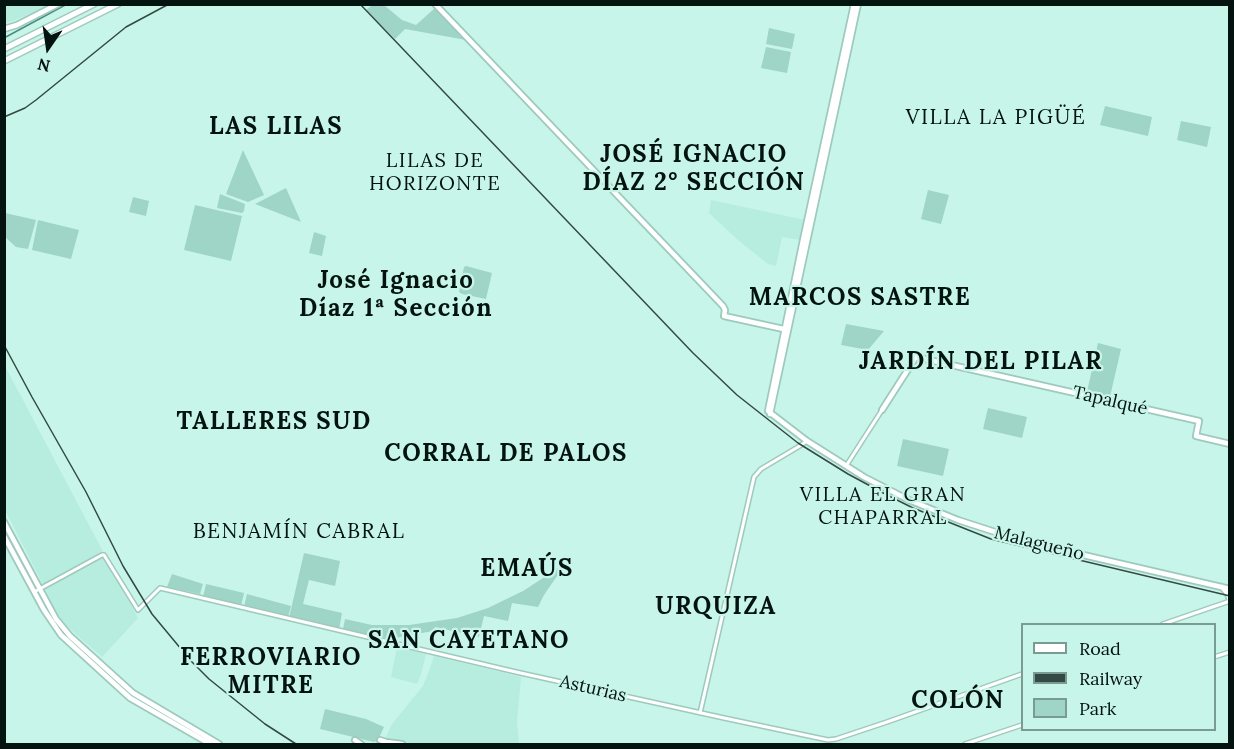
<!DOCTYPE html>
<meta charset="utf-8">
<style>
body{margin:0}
#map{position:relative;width:1234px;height:749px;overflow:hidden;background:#c8f5e9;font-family:Lora,serif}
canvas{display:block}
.frame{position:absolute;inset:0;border:6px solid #03130f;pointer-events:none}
.legend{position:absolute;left:1021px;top:623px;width:195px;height:108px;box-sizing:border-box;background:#c8f5e9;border:2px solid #799b92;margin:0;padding:8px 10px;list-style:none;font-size:18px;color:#03130f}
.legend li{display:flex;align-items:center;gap:12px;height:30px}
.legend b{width:30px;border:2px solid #799b92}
.north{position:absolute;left:18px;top:18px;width:60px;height:60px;-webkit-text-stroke:4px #c8f5e9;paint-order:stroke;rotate:193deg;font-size:16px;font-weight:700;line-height:24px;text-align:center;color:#03130f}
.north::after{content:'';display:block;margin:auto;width:21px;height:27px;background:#03130f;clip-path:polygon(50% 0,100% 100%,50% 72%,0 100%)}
</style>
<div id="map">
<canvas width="1234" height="749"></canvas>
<div class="frame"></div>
<ul class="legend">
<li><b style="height:8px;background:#fff"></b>Road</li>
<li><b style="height:8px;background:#334a44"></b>Railway</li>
<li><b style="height:16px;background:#9fd5c6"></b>Park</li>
</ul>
<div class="north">N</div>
</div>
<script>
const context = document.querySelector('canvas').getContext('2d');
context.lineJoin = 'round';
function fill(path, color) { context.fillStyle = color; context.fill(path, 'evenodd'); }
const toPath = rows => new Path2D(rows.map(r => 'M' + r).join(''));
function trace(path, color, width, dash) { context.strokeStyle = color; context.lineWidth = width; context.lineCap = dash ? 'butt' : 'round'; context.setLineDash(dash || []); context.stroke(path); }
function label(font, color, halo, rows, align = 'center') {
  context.font = font + ' Lora,serif'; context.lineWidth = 4.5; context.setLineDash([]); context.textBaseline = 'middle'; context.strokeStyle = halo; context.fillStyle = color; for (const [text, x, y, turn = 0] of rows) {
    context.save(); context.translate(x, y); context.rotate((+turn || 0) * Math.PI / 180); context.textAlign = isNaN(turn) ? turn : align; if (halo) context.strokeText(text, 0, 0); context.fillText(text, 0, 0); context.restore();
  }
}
fill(toPath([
 [5,4,50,4,50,5,13,21,5,23],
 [711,200,805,220,800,240,782,237,776,266,768,264,738,240,709,213],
 [4,364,138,618,102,657,62,622,5,510],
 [397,647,426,654,421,674,417,684,391,677],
 [434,656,521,677,517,722,519,744,411,744,385,739,392,724,423,686,429,671]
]), '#b6edde');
fill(toPath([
 [372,5,384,5,402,20,416,25,435,8,466,40,405,29,395,39,366,10],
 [769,28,795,34,792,49,766,44],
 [766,47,791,52,787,73,761,68],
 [1105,106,1152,117,1148,136,1100,125],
 [1181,121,1211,127,1207,147,1177,140],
 [243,150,264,195,248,202,226,194],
 [286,188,301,222,255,204],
 [928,190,949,195,941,224,921,219],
 [220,194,245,204,244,211,242,213,217,208],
 [133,197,149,201,146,216,129,212],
 [195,205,242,216,231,261,184,250],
 [5,213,36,220,28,249,16,247,5,237],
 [38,220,79,230,71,259,32,250],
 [314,232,326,236,322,256,309,253],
 [466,266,492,273,486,299,462,294,459,292,464,267],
 [846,324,884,331,868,350,841,345],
 [1098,343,1121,349,1109,401,1086,396],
 [988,408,1027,417,1022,438,983,429],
 [903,439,949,449,943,476,897,466],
 [304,553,340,561,335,586,309,580,303,604,342,613,339,630,289,618],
 [566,563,544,595,538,607,512,603,508,621,484,616,479,637,435,627,433,631,395,638,395,640,343,629,345,619,372,625,409,625,457,618,488,608,523,591],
 [172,574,203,584,200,594,167,587],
 [206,584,244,593,241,606,203,597],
 [247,594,291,606,288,617,244,607],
 [325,709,366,719,384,727,378,740,374,742,320,729]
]), '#9fd5c6');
trace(toPath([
 [4,38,67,4]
]), '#4c8b7c', 1.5);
const minor = toPath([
 [846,466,882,410],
 [34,592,102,555,104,555,138,610,160,588,516,672,724,718,828,740,836,739,887,722,1022,674],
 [1163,624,1230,601],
 [1214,657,1230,652],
 [700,713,754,477,761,469,798,447,807,441],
 [965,744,1022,725]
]);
const major = toPath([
 [435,4,723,306,725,310,724,316,788,330],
 [854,4,803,240,768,411,807,441,864,477,909,500,958,520,1023,541,1230,589],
 [4,29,17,25,58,4],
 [882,410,916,357,1199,421,1196,436,1230,444],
 [770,414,858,4],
 [4,522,56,619,70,636,133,693,219,744],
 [4,536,44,610,61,635,130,698,210,744],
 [1222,587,1228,594,1230,600],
 [355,740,361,744],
 [380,740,386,742,402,744]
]);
const highway = toPath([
 [4,49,94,4],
 [4,61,118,4]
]);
trace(minor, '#9ecabe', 6);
trace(major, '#9ecabe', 8);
trace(highway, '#9ecabe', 8);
trace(minor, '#fff', 3);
trace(major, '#fff', 4.5);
trace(highway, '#fff', 5);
trace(toPath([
 [360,4,693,353,737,395,798,443,848,474,887,495,913,508,991,539,1230,596],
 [4,117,25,108,36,100,126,27,169,4],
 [4,345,32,397,86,492,123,566,152,614,191,661,209,679,265,724,296,744]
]), '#334a44', 1.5);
label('18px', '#03130f', '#c8f5e9', [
 ["Tapalqué",1110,401,13],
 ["Malagueño",1039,544,14],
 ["Asturias",593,689,13]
]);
context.letterSpacing = '1.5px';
label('20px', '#03130f', '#c8f5e9', [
 ["LILAS DE",435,161],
 ["HORIZONTE",435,184],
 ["VILLA EL GRAN",883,495],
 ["CHAPARRAL",883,518]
]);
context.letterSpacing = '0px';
context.letterSpacing = '1.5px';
label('21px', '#03130f', '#c8f5e9', [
 ["VILLA LA PIGÜÉ",996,118],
 ["BENJAMÍN CABRAL",299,532]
]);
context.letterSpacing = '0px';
context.letterSpacing = '1.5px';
label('bold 24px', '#03130f', '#c8f5e9', [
 ["LAS LILAS",276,127],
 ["JOSÉ IGNACIO",694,155],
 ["DÍAZ 2° SECCIÓN",694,183],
 ["José Ignacio",396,281],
 ["Díaz 1ª Sección",396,309],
 ["MARCOS SASTRE",860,298],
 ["JARDÍN DEL PILAR",981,362],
 ["TALLERES SUD",274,422],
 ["CORRAL DE PALOS",506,454],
 ["EMAÚS",527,569],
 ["URQUIZA",716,607],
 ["SAN CAYETANO",469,641],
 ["FERROVIARIO",271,658],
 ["MITRE",271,686],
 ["COLÓN",958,701]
]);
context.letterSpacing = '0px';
</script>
